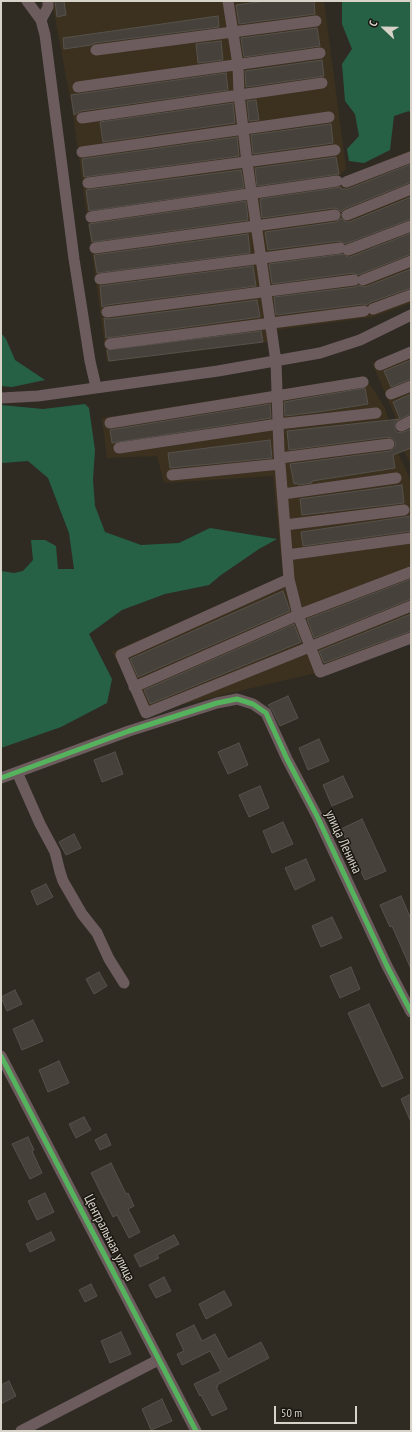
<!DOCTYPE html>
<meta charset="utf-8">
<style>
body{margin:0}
#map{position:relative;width:412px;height:1432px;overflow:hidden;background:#2f2b23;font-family:"PT Sans Narrow",sans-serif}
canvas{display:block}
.frame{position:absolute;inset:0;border:2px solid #d8d3c9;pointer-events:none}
.north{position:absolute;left:364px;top:8px;width:40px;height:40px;-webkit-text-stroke:3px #19160f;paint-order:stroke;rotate:292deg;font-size:11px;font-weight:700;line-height:16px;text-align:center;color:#d8d3c9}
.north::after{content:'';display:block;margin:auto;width:14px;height:18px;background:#d8d3c9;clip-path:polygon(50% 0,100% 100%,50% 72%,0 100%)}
.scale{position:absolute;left:274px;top:1406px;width:83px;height:18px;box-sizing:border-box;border:2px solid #d8d3c9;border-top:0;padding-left:5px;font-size:12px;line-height:14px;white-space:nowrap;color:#d8d3c9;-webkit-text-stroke:3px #19160f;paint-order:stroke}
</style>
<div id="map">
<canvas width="412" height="1432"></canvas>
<div class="frame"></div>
<div class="north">С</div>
<div class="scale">50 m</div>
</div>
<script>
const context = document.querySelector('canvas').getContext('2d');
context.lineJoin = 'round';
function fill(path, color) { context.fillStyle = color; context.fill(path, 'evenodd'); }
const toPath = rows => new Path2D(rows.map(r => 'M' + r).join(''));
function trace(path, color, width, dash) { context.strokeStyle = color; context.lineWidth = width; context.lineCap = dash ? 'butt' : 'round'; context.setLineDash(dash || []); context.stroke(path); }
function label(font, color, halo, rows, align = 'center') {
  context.font = font + ' "PT Sans Narrow",sans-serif'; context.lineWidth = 3; context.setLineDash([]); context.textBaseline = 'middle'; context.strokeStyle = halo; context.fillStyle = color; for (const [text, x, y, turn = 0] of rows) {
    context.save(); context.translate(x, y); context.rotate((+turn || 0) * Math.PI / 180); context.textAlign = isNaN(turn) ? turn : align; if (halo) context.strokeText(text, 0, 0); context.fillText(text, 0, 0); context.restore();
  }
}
fill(toPath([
 [52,1,324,1,346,169,339,176,340,179,411,150,411,303,373,317,277,330,278,336,267,342,107,362,73,114],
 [411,346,411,464,401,446,395,416,372,363],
 [365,376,385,408,397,450,411,482,411,641,320,672,146,713,112,652,283,576,273,476,164,483,157,456,107,458,102,418]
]), '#3c311e');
fill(toPath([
 [342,1,411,1,411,114,409,111,394,116,390,150,364,163,349,161,347,149,359,136,355,114,345,101,342,64,352,49,342,24],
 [1,333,6,339,15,360,45,380,12,387,1,386],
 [85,404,89,408,95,450,93,480,95,506,105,532,141,545,179,543,210,528,277,539,259,549,221,575,209,585,165,594,122,610,89,634,112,679,107,703,61,727,1,748,1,571,14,573,23,571,33,560,31,540,45,540,56,546,58,569,74,569,69,533,48,478,28,461,2,463,1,461,1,405,43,409]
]), '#266146');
const building = toPath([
 [55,1,64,1,66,15,57,17,55,1],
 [265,1,314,1,315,14,239,24,236,5,265,1],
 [218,16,219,27,95,43,91,45,64,49,63,38,218,16],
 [317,28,320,46,244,57,241,38,317,28],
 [221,41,223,60,198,63,196,44,221,41],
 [322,60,324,76,246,87,245,71,322,60],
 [226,73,228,90,81,111,74,115,71,95,226,73],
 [256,100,259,120,249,121,247,101,256,100],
 [233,103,235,123,103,142,100,122,233,103],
 [331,124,333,143,253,154,251,135,331,124],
 [237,137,239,156,84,177,82,159,237,137],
 [336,157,339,174,257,186,255,168,336,157],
 [411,164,411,182,344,209,341,212,338,209,334,208,262,218,260,199,341,187,341,189,348,189,411,164],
 [241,170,244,188,89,211,86,190,241,170],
 [411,197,411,219,345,244,339,241,268,250,265,232,336,222,341,218,346,222,349,222,411,197],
 [246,201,248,220,92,242,89,224,246,201],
 [411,233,411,254,358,275,353,273,272,284,269,264,343,254,347,257,350,257,411,233],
 [248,234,250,253,97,273,94,255,248,234],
 [253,266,256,286,106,305,102,307,100,286,253,266],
 [411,269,411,288,371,302,367,305,363,304,276,315,274,297,355,287,358,285,365,287,411,269],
 [257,300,260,317,106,338,104,318,108,319,257,300],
 [261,331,263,342,109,361,107,350,261,331],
 [411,360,411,379,391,387,384,371,411,360],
 [365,388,368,404,318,412,285,416,284,402,365,388],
 [411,394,411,414,400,419,393,402,411,394],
 [270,404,271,418,112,443,110,430,270,404],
 [400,419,395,422,395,429,397,432,401,433,411,429,411,448,393,455,395,468,312,481,312,483,298,485,298,483,294,484,290,464,390,451,395,447,396,443,392,438,388,437,289,450,287,431,400,419],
 [270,440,272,458,170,468,168,453,270,440],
 [402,485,404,503,302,515,300,499,402,485],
 [411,516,411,531,303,546,301,532,411,516],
 [411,579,411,599,314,638,307,619,411,579],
 [283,591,290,611,138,677,130,659,283,591],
 [411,614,411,631,324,663,319,651,411,614],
 [294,624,301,642,150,704,144,690,294,624],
 [288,696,298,718,280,726,272,710,268,705,288,696],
 [319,739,329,761,308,770,299,748,319,739],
 [239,743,248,765,228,774,218,752,239,743],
 [115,752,123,774,102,782,94,760,115,752],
 [343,776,353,797,332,806,323,785,343,776],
 [260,786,269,808,249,817,239,795,260,786],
 [362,819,386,871,365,880,341,829,362,819],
 [283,822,293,844,272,853,263,831,283,822],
 [74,834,81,848,66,855,59,842,74,834],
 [306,859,315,880,295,890,285,868,306,859],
 [46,884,53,897,37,905,31,891,46,884],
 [401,896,411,919,411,969,392,926,390,927,380,905,401,896],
 [332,917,342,938,321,947,312,926,332,917],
 [351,967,360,989,340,998,330,976,351,967],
 [99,972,107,986,94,994,86,979,99,972],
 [15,990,22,1004,7,1011,1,997,15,990],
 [369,1004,403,1078,382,1087,348,1013,369,1004],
 [33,1020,43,1041,22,1050,13,1029,33,1020],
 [59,1061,69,1083,48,1092,39,1070,59,1061],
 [411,1094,411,1122,401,1099,411,1094],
 [84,1117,91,1130,76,1138,69,1124,84,1117],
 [106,1134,111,1145,100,1150,95,1140,106,1134],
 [28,1137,34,1150,32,1151,42,1173,30,1179,12,1144,28,1137],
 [111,1163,126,1194,128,1193,134,1206,128,1209,140,1232,129,1238,117,1215,113,1217,91,1173,111,1163],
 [45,1193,54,1212,37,1220,28,1201,45,1193],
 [51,1232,55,1240,30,1252,26,1244,51,1232],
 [174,1235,179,1244,157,1255,159,1258,140,1267,134,1255,174,1235],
 [164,1277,171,1291,156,1298,149,1285,164,1277],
 [91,1284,97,1296,85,1302,79,1290,91,1284],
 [224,1291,232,1305,206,1319,199,1304,224,1291],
 [194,1325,202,1341,215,1334,228,1359,261,1342,269,1358,217,1385,218,1387,216,1387,227,1409,212,1416,201,1395,200,1396,194,1384,221,1371,210,1351,182,1365,177,1354,184,1351,176,1334,194,1325],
 [121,1332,131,1354,110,1363,101,1341,121,1332],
 [9,1381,16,1396,1,1404,1,1385,9,1381],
 [162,1399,172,1421,151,1430,142,1409,162,1399]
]);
fill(building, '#47413c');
trace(building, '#56514c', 1);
trace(toPath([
 [27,1,41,20,45,35,74,259,90,361,96,387],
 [228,1,238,65,239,95,247,162,276,362,279,451,289,579,298,615,320,672,411,638],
 [41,20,48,7,48,1],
 [96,50,316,21],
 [78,87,320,53],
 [82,118,322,83],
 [82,152,329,117],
 [346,182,411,157],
 [88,183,335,150],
 [347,215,411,189],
 [91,217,337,181],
 [95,248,335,215],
 [348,250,411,226],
 [100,279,340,248],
 [363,280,411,261],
 [373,309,411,295],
 [107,312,354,280],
 [110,344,364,311],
 [380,365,411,352],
 [391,394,411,386],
 [1,398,38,396,218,371,320,353,360,340,411,315],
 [110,423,363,382],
 [401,426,411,421],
 [119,448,278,424,376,413],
 [280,458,389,444],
 [172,475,280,464],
 [283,494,396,478],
 [285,525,404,510],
 [287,555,411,538],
 [289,579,121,655,146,713,411,606],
 [134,687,298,615,411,572],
 [17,772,40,824,55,852,60,872,63,881,82,914,97,933,109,959,124,983],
 [1,778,129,731,217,703,237,699,253,704,266,713,287,759,317,816,387,966,411,1012],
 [1,1056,196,1431],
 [21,1431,158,1360]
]), '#6c5c5e', 11);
trace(toPath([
 [1,778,129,731,217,703,237,699,253,704,266,713,287,759,317,816,387,966,411,1012],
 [1,1056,196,1431]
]), '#56b35d', 5);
label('14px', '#d8d3c9', '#19160f', [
 ["улица Ленина",343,842,65],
 ["Центральная улица",109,1238,63]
]);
</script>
